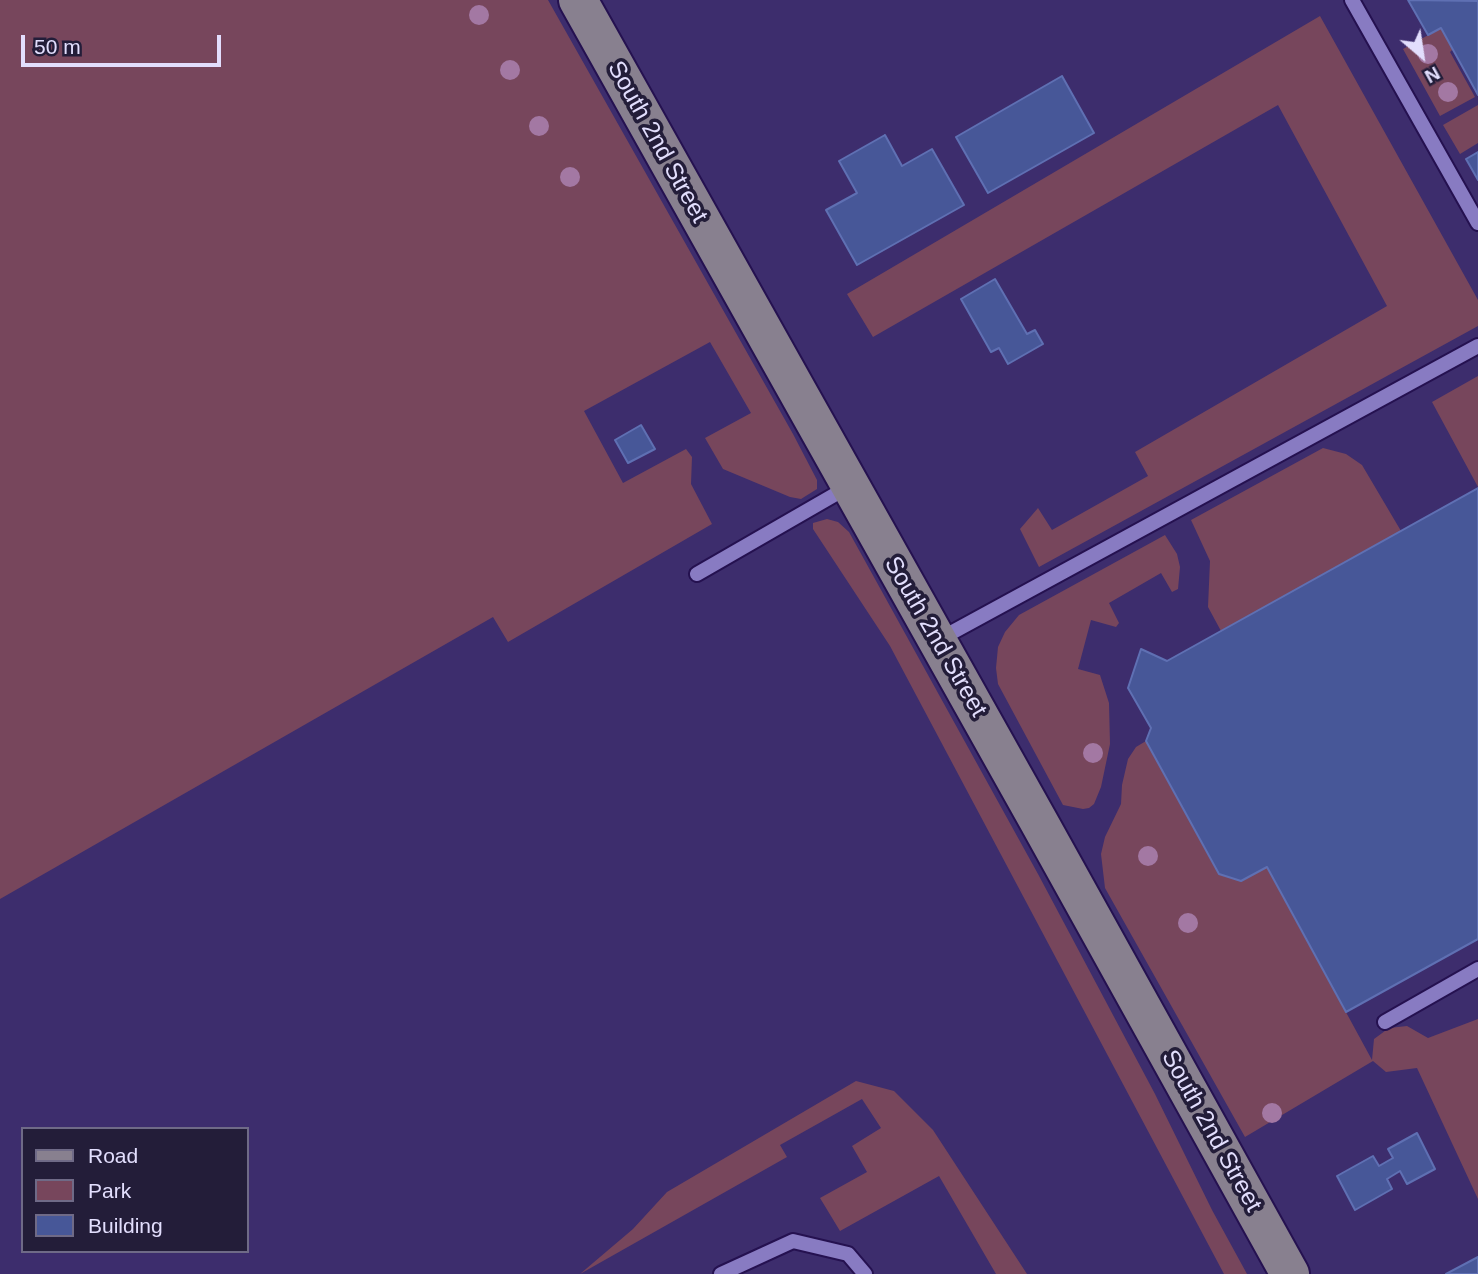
<!DOCTYPE html>
<style>
body{margin:0}
#map{position:relative;width:1478px;height:1274px;overflow:hidden;background:#3d2d6d;font-family:Arial,sans-serif}
canvas{display:block}
.legend{position:absolute;left:21px;top:1127px;width:228px;height:126px;box-sizing:border-box;background:#231d39;border:2px solid #6f6a87;margin:0;padding:9px 12px;list-style:none;font-size:21px;color:#e2defd}
.legend li{display:flex;align-items:center;gap:14px;height:35px}
.legend b{width:35px;border:2px solid #6f6a87}
.north{position:absolute;left:1387px;top:21px;width:70px;height:70px;-webkit-text-stroke:5px #231d39;paint-order:stroke;rotate:151deg;font-size:19px;font-weight:700;line-height:28px;text-align:center;color:#e2defd}
.north::after{content:'';display:block;margin:auto;width:24px;height:32px;background:#e2defd;clip-path:polygon(50% 0,100% 100%,50% 72%,0 100%)}
.scale{position:absolute;left:21px;top:35px;width:200px;height:32px;box-sizing:border-box;border:4px solid #e2defd;border-top:0;padding-left:9px;font-size:21px;line-height:24px;white-space:nowrap;color:#e2defd;-webkit-text-stroke:5px #231d39;paint-order:stroke}
</style>
<div id="map">
<canvas width="1478" height="1274"></canvas>
<ul class="legend">
<li><b style="height:9px;background:#88808f"></b>Road</li>
<li><b style="height:19px;background:#77465c"></b>Park</li>
<li><b style="height:19px;background:#475798"></b>Building</li>
</ul>
<div class="north">N</div>
<div class="scale">50 m</div>
</div>
<script>
const context = document.querySelector('canvas').getContext('2d');
context.lineJoin = 'round';
function fill(path, color) { context.fillStyle = color; context.fill(path, 'evenodd'); }
const toPath = rows => new Path2D(rows.map(r => 'M' + r).join(''));
function trace(path, color, width, dash) { context.strokeStyle = color; context.lineWidth = width; context.lineCap = dash ? 'butt' : 'round'; context.setLineDash(dash || []); context.stroke(path); }
function label(font, color, halo, rows, align = 'center') {
  context.font = font + ' Arial,sans-serif'; context.lineWidth = 7; context.setLineDash([]); context.textBaseline = 'middle'; context.strokeStyle = halo; context.fillStyle = color; for (const [text, x, y, turn = 0] of rows) {
    context.save(); context.translate(x, y); context.rotate((+turn || 0) * Math.PI / 180); context.textAlign = isNaN(turn) ? turn : align; if (halo) context.strokeText(text, 0, 0); context.fillText(text, 0, 0); context.restore();
  }
}
fill(toPath([
 [0,0,548,0,793,434,817,480,817,489,801,499,790,497,723,469,705,438,751,413,710,342,584,411,623,483,686,449,692,457,691,484,712,524,508,642,493,617,0,899],
 [1320,16,1478,300,1478,326,1039,567,1020,529,1038,508,1052,530,1148,476,1135,452,1387,306,1278,105,873,337,847,294],
 [1441,28,1453,49,1450,52,1475,97,1440,116,1403,49],
 [1478,105,1478,143,1460,154,1443,125],
 [1478,376,1478,487,1432,402],
 [1323,448,1346,454,1362,465,1401,531,1221,631,1208,607,1210,561,1191,520],
 [827,519,838,522,849,532,1038,874,1155,1094,1212,1210,1247,1274,1224,1274,890,646,813,529,813,523],
 [1165,535,1177,554,1180,567,1178,589,1172,592,1161,573,1109,603,1119,623,1116,627,1091,620,1078,669,1100,675,1109,703,1110,744,1101,787,1094,804,1089,808,1083,809,1063,805,998,684,996,668,998,647,1005,632,1019,615],
 [1146,741,1219,874,1241,881,1267,867,1372,1060,1374,1039,1389,1028,1407,1026,1428,1038,1478,1019,1478,1199,1417,1068,1386,1072,1373,1061,1245,1137,1105,888,1101,854,1105,837,1121,804,1122,785,1128,759,1136,747],
 [856,1081,894,1091,933,1130,1027,1274,996,1274,939,1176,840,1231,820,1198,867,1172,852,1146,881,1128,862,1099,780,1145,787,1157,580,1274,633,1229,667,1192]
]), '#77465c');
const building = toPath([
 [1408,0,1478,1,1478,95,1441,28,1428,35,1408,0],
 [1062,76,1094,133,988,193,956,137,1062,76],
 [885,135,902,166,932,149,964,205,857,265,826,210,857,193,839,161,885,135],
 [1478,152,1478,180,1466,159,1478,152],
 [995,279,1027,334,1035,330,1043,344,1008,364,999,348,991,352,961,299,995,279],
 [641,425,655,449,628,463,615,440,641,425],
 [1478,488,1478,939,1346,1012,1267,867,1241,881,1219,874,1146,741,1151,728,1128,688,1141,649,1167,661,1478,488],
 [1417,1133,1435,1169,1407,1184,1400,1171,1387,1179,1392,1189,1355,1210,1337,1176,1373,1156,1379,1166,1393,1158,1388,1149,1417,1133],
 [1478,1257,1478,1274,1446,1274,1478,1257]
]);
fill(building, '#475798');
trace(building, '#5f70b3', 2);
const service = toPath([
 [1352,0,1478,223],
 [697,574,848,487],
 [938,640,1478,346],
 [1385,1022,1478,969],
 [721,1274,793,1241,848,1254,865,1274]
]);
const secondary = toPath([
 [578,0,1039,822,1290,1274]
]);
trace(service, '#251150', 18);
trace(secondary, '#251150', 42);
trace(service, '#887bc2', 14);
trace(secondary, '#88808f', 38);
context.fillStyle = '#a378a3';
for (const [x, y] of [
 [479,15],
 [1428,54],
 [510,70],
 [1448,92],
 [539,126],
 [570,177],
 [1093,753],
 [1148,856],
 [1188,923],
 [1272,1113]
]) { context.beginPath(); context.arc(x, y, 10, 0, 2 * Math.PI); context.fill(); }
label('24px', '#e2defd', '#231d39', [
 ["South 2nd Street",657,142,61],
 ["South 2nd Street",935,637,60],
 ["South 2nd Street",1211,1131,61]
]);
</script>
